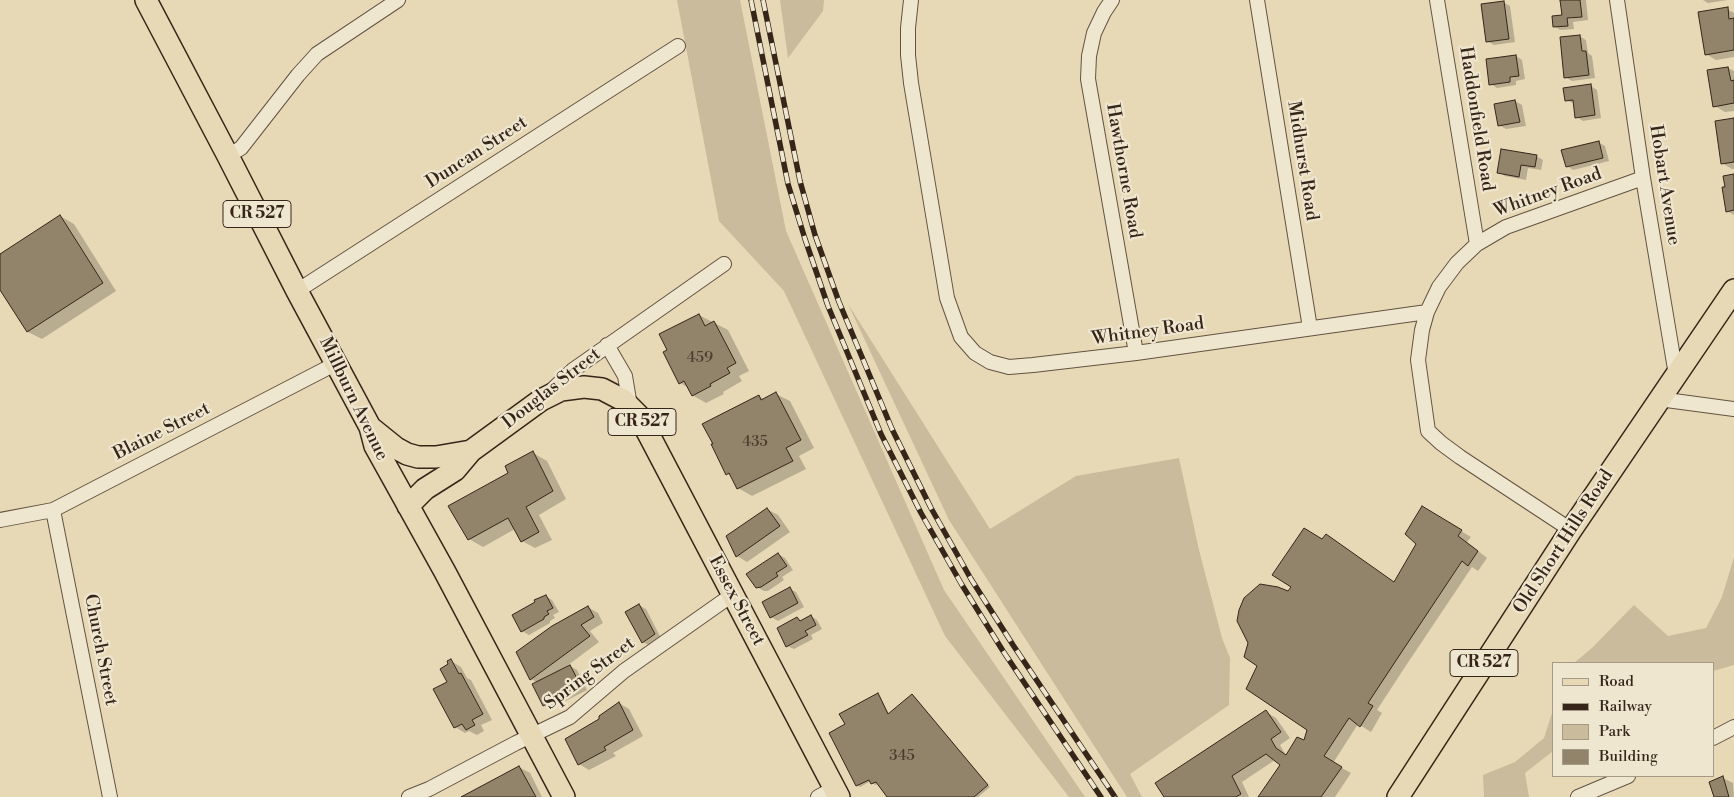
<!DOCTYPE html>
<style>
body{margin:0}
#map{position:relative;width:1734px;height:797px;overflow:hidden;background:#e7d9b6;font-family:"Libre Bodoni",serif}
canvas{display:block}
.legend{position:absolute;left:1552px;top:662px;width:162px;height:115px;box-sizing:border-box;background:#efe6d0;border:1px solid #a59987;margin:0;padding:6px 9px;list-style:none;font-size:15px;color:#352619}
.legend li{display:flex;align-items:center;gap:10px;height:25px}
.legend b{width:25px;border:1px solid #a59987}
</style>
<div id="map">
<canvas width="1734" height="797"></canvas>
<ul class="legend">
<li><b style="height:6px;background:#e7d9b6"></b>Road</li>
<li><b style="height:6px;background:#352619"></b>Railway</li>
<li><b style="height:14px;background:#c9bb9b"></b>Park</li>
<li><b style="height:14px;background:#92836b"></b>Building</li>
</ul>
</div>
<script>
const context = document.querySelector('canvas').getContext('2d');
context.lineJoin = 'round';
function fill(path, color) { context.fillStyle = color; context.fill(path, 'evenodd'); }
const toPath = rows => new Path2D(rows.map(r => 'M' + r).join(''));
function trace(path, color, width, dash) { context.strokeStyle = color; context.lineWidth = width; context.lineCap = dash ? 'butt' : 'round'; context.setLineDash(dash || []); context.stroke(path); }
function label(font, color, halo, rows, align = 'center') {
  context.font = font + ' "Libre Bodoni",serif'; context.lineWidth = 4.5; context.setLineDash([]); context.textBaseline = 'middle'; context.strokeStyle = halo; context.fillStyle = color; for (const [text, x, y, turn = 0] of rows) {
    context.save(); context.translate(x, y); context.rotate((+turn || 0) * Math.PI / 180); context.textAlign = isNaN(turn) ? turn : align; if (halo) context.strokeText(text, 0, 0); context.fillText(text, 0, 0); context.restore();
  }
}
fill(toPath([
 [677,0,740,0,786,231,944,590,1085,797,1069,797,945,636,784,291,719,221],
 [780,0,824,0,823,11,788,58],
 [848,304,990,529,1076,476,1179,458,1199,550,1222,638,1230,658,1229,705,1130,774,1142,797,1127,797,949,520],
 [1734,557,1734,665,1713,671,1713,663,1574,663,1592,648,1634,605,1668,636,1706,628,1722,597],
 [1553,710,1553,751,1525,773,1529,797,1484,797,1483,775,1515,762,1544,738]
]), '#c9bb9b');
fill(toPath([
 [1560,0,1586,0,1588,20,1573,22,1574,29,1560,30,1554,26,1563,16,1562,1],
 [1703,0,1727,0,1708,3],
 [1503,2,1510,6,1515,42,1494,45,1487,41],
 [1727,9,1734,13,1734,57,1716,60,1706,54],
 [1579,36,1586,40,1588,53,1592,56,1595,78,1572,81,1565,77],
 [1516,56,1522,60,1525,79,1516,81,1516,85,1497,88,1491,84],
 [1728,68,1734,71,1734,111,1725,112,1715,106],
 [1591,86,1597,90,1601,118,1583,121,1577,117,1575,104,1566,100],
 [1515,101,1522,105,1526,126,1506,129,1499,125],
 [1734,119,1734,169,1732,169,1722,163],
 [1598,142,1605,146,1609,161,1573,170,1567,166],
 [1536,156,1543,160,1541,170,1528,168,1526,180,1505,176,1499,172],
 [1734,176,1734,215,1727,211,1726,188],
 [60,216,74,224,116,291,42,339,28,332,0,287,0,255],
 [699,315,728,330,749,371,739,376,742,381,723,392,724,394,706,403,692,395,689,388,680,383],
 [776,394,790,401,814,448,799,456,806,469,752,496,738,488,733,477,727,474,759,396,765,400],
 [533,453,547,461,566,499,539,515,552,540,535,548,522,541,515,529,483,547,469,539,510,474],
 [1422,508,1471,537,1467,542,1487,558,1478,571,1472,567,1405,667,1377,710,1382,713,1371,732,1358,724,1333,763,1351,773,1335,797,1259,797,1282,765,1275,760,1242,782,1249,797,1165,797,1266,712,1276,718,1290,738,1280,745,1287,757,1305,742,1308,730,1289,593,1395,583,1418,544],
 [767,509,778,515,790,532,747,562,737,556],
 [778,554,785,558,793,570,782,577,784,580,768,591,764,591,757,587],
 [790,589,796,592,804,607,778,621,771,617,764,603],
 [546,596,552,600,559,612,553,615,555,618,550,621,550,623,529,635,522,631],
 [639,605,646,609,661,638,650,646,643,642,626,612],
 [588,607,598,613,603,623,590,631,599,642,568,665,577,670,587,690,550,709,544,705,538,683,531,679],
 [811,616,817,620,822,629,811,635,813,639,794,649,787,646,797,618,802,621],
 [451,661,461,667,467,678,471,680,492,720,481,725,484,731,477,735,469,731,465,733,455,727,449,682],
 [878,695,880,696,889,714,912,695,915,697,990,787,978,797,889,797,878,784,875,785,871,781,860,787,857,785,846,725],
 [619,703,629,709,643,736,613,753,616,756,589,770,579,764,601,719],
 [519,767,530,773,542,797,464,797],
 [1723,778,1733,783,1734,797,1715,797]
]), '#0003');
const building = toPath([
 [1560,0,1580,0,1582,17,1567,18,1568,26,1553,27,1552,16,1562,15,1560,0],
 [1504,1,1509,39,1486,42,1481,4,1504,1],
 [1728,7,1729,19,1734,18,1734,50,1705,55,1698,12,1728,7],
 [1580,35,1582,51,1586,51,1589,75,1564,78,1560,37,1580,35],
 [1516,55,1519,76,1510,77,1510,82,1489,85,1486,59,1516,55],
 [1728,67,1731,81,1734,80,1734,103,1713,107,1707,70,1728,67],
 [1591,84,1595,115,1575,118,1573,100,1565,101,1563,88,1591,84],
 [1515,100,1520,122,1498,126,1494,104,1515,100],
 [1734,118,1734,162,1721,164,1715,121,1734,118],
 [1599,141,1603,158,1566,167,1561,150,1599,141],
 [1501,149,1537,155,1535,167,1521,165,1519,177,1497,173,1501,149],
 [1734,174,1734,210,1726,212,1722,187,1725,187,1723,176,1734,174],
 [60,215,103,283,27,332,0,290,0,254,60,215],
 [699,314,705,326,714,321,736,363,727,368,730,373,710,384,711,386,692,396,684,381,679,384,663,352,667,350,659,334,699,314],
 [776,392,801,440,786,448,793,461,737,489,729,473,726,475,711,444,713,444,702,424,759,395,761,400,776,392],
 [533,451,553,491,526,507,539,532,521,542,508,518,468,540,448,506,508,473,505,466,533,451],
 [1422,506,1462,530,1458,536,1478,551,1468,566,1462,561,1395,662,1368,703,1373,706,1360,727,1349,718,1324,756,1342,767,1321,797,1258,797,1280,765,1266,754,1232,776,1241,794,1236,797,1164,797,1155,783,1266,710,1281,732,1271,739,1276,748,1286,755,1297,737,1304,740,1307,730,1246,689,1257,666,1244,657,1248,643,1237,621,1239,610,1244,598,1260,584,1278,587,1288,591,1291,587,1272,575,1304,528,1322,539,1326,534,1394,582,1416,544,1405,534,1422,506],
 [767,508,780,526,736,557,726,536,767,508],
 [778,553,787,566,776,573,778,576,761,587,756,588,746,574,778,553],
 [790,587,798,603,770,618,762,602,790,587],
 [546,595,553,608,547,611,549,614,544,617,544,619,521,632,512,615,535,602,534,600,546,595],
 [639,604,655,634,642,643,625,612,639,604],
 [588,606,594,617,581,625,590,636,530,680,516,652,552,626,588,606],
 [811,615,816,625,805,631,808,635,786,647,777,628,797,617,800,621,811,615],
 [451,659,459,674,461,673,483,714,472,720,475,725,466,730,462,724,454,728,433,689,447,682,440,669,448,664,447,661,451,659],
 [570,665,581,686,543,706,532,684,570,665],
 [878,693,888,714,912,694,988,785,974,797,887,797,876,782,871,784,869,780,856,786,829,733,845,724,839,714,878,693],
 [619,702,633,730,604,747,606,750,578,765,565,739,599,719,599,716,619,702],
 [519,766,536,797,461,797,519,766],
 [1723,776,1729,797,1714,797,1709,782,1723,776]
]);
fill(building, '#92836b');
trace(building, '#352619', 1);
const street = toPath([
 [911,0,908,28,908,55,911,83,947,298,961,337,975,353,990,362,1009,367,1033,365,1136,353,1427,312],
 [1112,0,1104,12,1094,33,1089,56,1088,79,1136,353],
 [1257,0,1310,328],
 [1437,0,1477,244],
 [1617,0,1643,178,1676,375],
 [228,156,241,148,298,75,317,54,398,0],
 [297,291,678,46],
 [607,345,625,376,630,406],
 [551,391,573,370,724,264],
 [1659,399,1734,409],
 [53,510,110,797],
 [0,520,53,510,337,363],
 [1571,530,1460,457,1441,443,1428,431,1418,360,1422,330,1427,312,1439,287,1457,263,1477,244,1506,227,1643,178],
 [1713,738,1734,727],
 [409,797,429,789,516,743,570,717,624,671,732,595],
 [818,797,835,788],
 [1578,797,1628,776]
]);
const primary = toPath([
 [146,0,228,156,297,291,370,427,375,446,445,572,564,797],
 [370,427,396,448,407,454,418,457,436,457,471,451,541,400,561,390,584,387,602,389,623,400,638,415,649,435,839,797],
 [408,506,425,489,455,470,471,451],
 [1398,797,1571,530,1734,290]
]);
trace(street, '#625340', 16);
trace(primary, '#352619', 24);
trace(street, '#efe6d0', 14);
trace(primary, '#e7d9b6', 21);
const rail = toPath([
 [751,0,788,184,805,239,828,306,881,434,921,513,962,585,1003,651,1101,797],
 [763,0,800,181,815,235,839,302,892,429,931,508,971,579,1013,645,1115,797]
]);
trace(rail, '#352619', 5.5);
trace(rail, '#efe6d0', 4, [11]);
label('15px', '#4c3d2e', null, [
 ["459",700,358],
 ["435",755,442],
 ["345",902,756]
]);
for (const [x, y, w] of [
 [257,214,68],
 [642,422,68],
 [1484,663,68]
]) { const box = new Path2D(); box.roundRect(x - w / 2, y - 13.5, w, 27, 4); context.fillStyle = '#efe6d0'; context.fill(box); trace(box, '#352619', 1); }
label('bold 16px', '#352619', null, [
 ["CR 527",257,214],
 ["CR 527",642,422],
 ["CR 527",1484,663]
]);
label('18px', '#352619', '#efe6d0', [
 ["Haddonfield Road",1476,119,81],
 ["Duncan Street",477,153,-33],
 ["Midhurst Road",1302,161,81],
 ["Hawthorne Road",1123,171,80],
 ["Hobart Avenue",1664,185,81],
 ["Whitney Road",1548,193,-20],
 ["Whitney Road",1148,332,-8],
 ["Douglas Street",552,389,-38],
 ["Millburn Avenue",353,399,64],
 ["Blaine Street",162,432,-27],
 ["Old Short Hills Road",1564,542,-57],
 ["Essex Street",736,601,62],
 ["Church Street",100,650,79],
 ["Spring Street",590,674,-37]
]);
</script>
